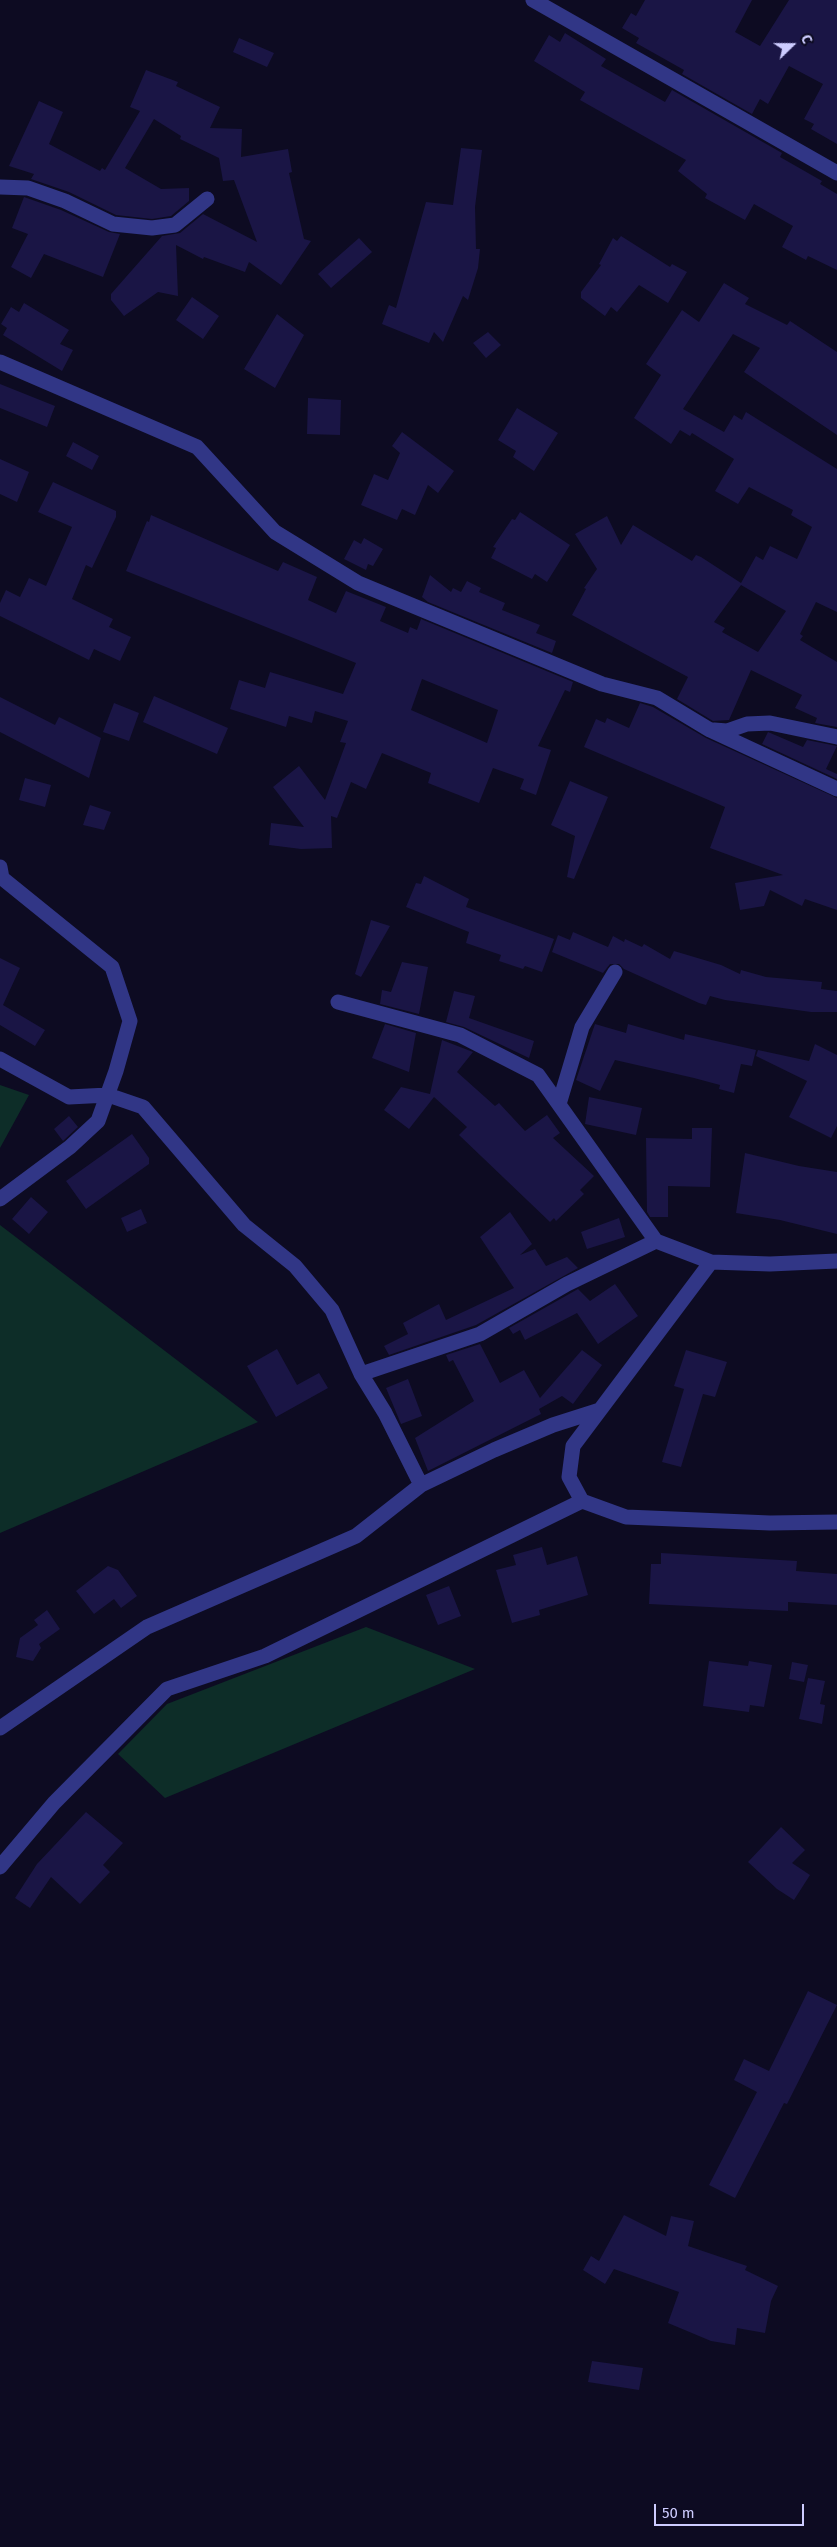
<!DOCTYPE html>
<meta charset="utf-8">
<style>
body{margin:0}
#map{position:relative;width:837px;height:2547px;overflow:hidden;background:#0d0b22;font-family:"Fira Sans",sans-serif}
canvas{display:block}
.north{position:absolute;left:767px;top:20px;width:50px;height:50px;-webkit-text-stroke:4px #0d0b22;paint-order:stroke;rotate:68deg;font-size:14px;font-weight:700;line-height:20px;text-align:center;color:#cdccff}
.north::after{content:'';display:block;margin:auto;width:18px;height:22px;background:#cdccff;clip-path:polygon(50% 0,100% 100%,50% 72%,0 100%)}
.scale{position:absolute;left:654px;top:2504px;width:150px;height:22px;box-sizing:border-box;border:2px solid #cdccff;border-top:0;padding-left:6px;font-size:15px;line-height:18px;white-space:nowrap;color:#cdccff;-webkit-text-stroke:4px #0d0b22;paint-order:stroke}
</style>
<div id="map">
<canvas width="837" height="2547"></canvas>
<div class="north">С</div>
<div class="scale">50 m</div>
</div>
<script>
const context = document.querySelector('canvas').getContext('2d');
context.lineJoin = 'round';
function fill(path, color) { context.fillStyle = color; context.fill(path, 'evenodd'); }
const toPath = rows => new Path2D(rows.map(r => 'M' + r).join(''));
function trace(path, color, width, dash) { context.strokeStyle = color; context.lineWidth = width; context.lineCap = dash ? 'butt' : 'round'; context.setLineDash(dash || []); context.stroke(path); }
fill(toPath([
 [0,1085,29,1095,0,1148],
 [0,1225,258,1422,0,1533],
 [366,1627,475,1669,165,1798,118,1754,167,1704]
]), '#0d2d28');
fill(toPath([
 [645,0,752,0,735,32,760,46,789,0,837,0,837,144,811,129,814,124,804,119,823,84,789,66,768,104,760,99,752,114,682,74,684,70,636,43,639,38,622,28,631,13,636,16],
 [565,33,606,59,601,66,665,102,672,90,782,153,780,157,822,181,820,184,837,194,837,270,808,256,806,260,782,247,793,226,754,204,745,220,705,198,707,194,678,171,686,160,580,100,585,92,534,61,549,35,560,42],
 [239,38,274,53,267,67,233,52],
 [146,70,178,82,176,86,220,107,210,128,242,129,241,157,288,149,292,172,289,173,304,239,311,241,281,285,249,262,245,272,204,257,203,259,176,245,178,296,158,292,124,316,111,300,111,294,162,236,180,233,203,214,257,242,234,180,223,181,219,158,180,139,181,136,154,119,125,168,161,189,189,188,189,201,171,216,152,219,116,215,69,192,31,179,34,174,9,166,39,101,63,112,49,144,100,171,102,168,105,170,140,111,130,107],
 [461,148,482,150,475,207,476,249,480,249,478,268,468,300,463,296,443,342,434,332,429,343,382,324,389,305,396,308,426,202,453,205],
 [24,197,61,210,109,232,120,234,103,277,44,254,31,278,11,267,28,234,12,228],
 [621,236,670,267,672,264,687,272,668,303,639,285,617,312,611,307,605,316,581,298,581,292,601,265,599,264,613,238,617,241],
 [359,238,372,252,331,288,318,274],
 [724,283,749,298,745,304,787,325,790,321,837,352,837,435,744,372,760,348,733,334,683,409,724,432,734,415,742,420,746,412,837,469,837,612,816,602,800,634,803,636,800,640,837,662,837,727,815,723,817,718,795,708,802,695,751,670,729,720,713,721,677,699,688,677,572,615,586,589,584,588,597,569,575,534,607,516,621,545,633,525,692,561,696,555,701,557,741,583,756,556,763,560,770,546,797,559,812,527,791,515,793,510,749,487,738,504,715,491,734,459,692,433,690,436,680,430,671,444,634,418,661,375,646,364,682,310,699,322],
 [741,585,786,611,758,652,722,632,725,628,714,622],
 [192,297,219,316,203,339,176,320],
 [24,303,69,330,60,344,73,350,62,371,3,335,7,328,1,324,11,307,19,312],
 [277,314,304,335,275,388,244,369],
 [488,332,501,345,486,358,473,343],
 [0,384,55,406,47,427,0,408],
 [308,398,341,400,340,435,307,434],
 [517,408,558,433,534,471,513,457,516,451,498,440],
 [402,432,454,471,438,493,428,485,415,515,402,509,397,520,361,505,374,474,388,480,400,453,392,446],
 [73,442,99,456,92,470,66,456],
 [0,459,29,472,17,502,0,494],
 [53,482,116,511,116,517,92,568,86,565,72,599,113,619,109,627,131,637,120,661,94,649,89,660,0,616,0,603,6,590,20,597,29,578,46,586,72,527,38,512],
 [520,512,570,545,547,582,535,574,532,579,491,558,496,548,493,547,512,519,515,520],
 [151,515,278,571,283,562,317,577,308,600,336,613,346,591,386,607,380,621,408,633,410,627,417,630,421,619,573,682,570,692,565,690,538,746,551,750,536,795,520,789,524,779,493,768,479,803,428,783,431,773,382,753,366,789,351,782,337,818,331,816,332,848,301,849,269,845,271,823,304,827,273,787,299,766,325,800,346,743,340,742,348,721,315,711,312,723,289,716,286,727,230,709,239,680,265,688,270,672,343,694,356,663,126,571,147,521,149,522],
 [422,679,498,710,487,743,411,710],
 [364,538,383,549,373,566,368,564,366,570,344,559,354,540,361,544],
 [430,575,451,592,453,588,461,592,467,581,481,588,479,592,505,603,502,610,540,625,536,633,556,641,552,653,428,602,422,597],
 [154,696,228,728,217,754,143,722],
 [0,697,55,725,59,717,101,738,89,778,0,732],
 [114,703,139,713,129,741,103,732],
 [640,703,653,707,706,738,837,798,837,910,805,899,802,906,770,890,764,906,740,910,735,883,783,875,710,848,725,807,584,747,596,719,605,723,607,718,629,728],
 [768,732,803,747,807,740,837,746,826,769,837,774,837,779,762,744],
 [25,778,51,785,45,807,19,800],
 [570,781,608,797,574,879,567,877,575,836,551,825],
 [90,805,111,812,104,830,83,825],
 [424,876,469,899,466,907,554,939,542,972,525,966,523,969,499,961,501,955,466,943,469,932,406,907,416,883,421,884],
 [371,920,390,926,361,977,355,974],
 [573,932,608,947,613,936,624,942,625,939,642,947,644,944,670,959,674,951,721,965,740,974,741,970,766,977,822,982,821,989,837,991,837,1012,811,1012,725,1000,710,996,706,1005,699,1003,624,969,619,964,610,964,603,973,552,952,558,935,570,940],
 [0,958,20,968,3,1005,45,1030,35,1046,0,1025],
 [402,962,428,967,419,1014,380,1004,382,990,391,992],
 [454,991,475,996,469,1018,534,1041,529,1058,464,1027,446,1022],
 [385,1024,416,1033,409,1072,372,1058],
 [595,1024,626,1033,628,1024,684,1040,685,1034,756,1050,752,1066,741,1064,734,1093,719,1089,720,1085,694,1078,615,1060,600,1091,576,1080],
 [442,1040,473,1052,457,1072,495,1106,499,1103,525,1131,547,1115,560,1133,553,1138,594,1176,580,1190,584,1194,556,1221,554,1218,550,1222,459,1135,467,1127,434,1097,409,1129,384,1110,401,1087,430,1094],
 [815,1044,837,1055,837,1126,831,1138,789,1117,807,1081,756,1056,758,1050,809,1061],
 [589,1097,642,1108,636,1135,585,1124],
 [69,1116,78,1127,63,1141,54,1129],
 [692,1128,712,1128,710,1187,668,1186,668,1217,650,1217,647,1212,646,1138,692,1139],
 [132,1134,149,1158,149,1164,86,1209,66,1181],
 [745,1153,799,1166,837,1172,837,1234,780,1220,736,1213],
 [31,1197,48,1212,29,1234,12,1219],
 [141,1209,147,1223,127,1232,121,1218],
 [510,1212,532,1244,520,1255,535,1249,546,1266,567,1257,578,1268,476,1325,389,1355,384,1346,408,1334,403,1323,439,1304,446,1320,514,1288,480,1237],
 [619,1218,625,1237,587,1249,581,1232],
 [615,1284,638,1316,598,1344,577,1313,525,1340,520,1330,513,1334,509,1328,578,1289,590,1301],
 [480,1344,500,1383,524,1370,540,1398,582,1350,602,1365,573,1404,562,1396,539,1409,541,1414,428,1471,415,1438,474,1401,453,1360,449,1362,446,1355],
 [277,1349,297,1385,319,1373,328,1388,276,1417,247,1366],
 [686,1350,727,1362,715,1397,703,1394,681,1467,662,1462,684,1389,674,1386],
 [408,1379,422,1416,401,1424,386,1388],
 [542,1547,547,1565,577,1556,588,1595,539,1610,540,1615,512,1623,496,1570,516,1565,513,1555],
 [661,1553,797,1561,796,1571,837,1574,837,1605,788,1602,788,1611,649,1604,651,1564,661,1564],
 [108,1566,118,1570,137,1596,121,1608,114,1599,94,1614,76,1591],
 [449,1586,461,1616,438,1625,426,1595],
 [47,1610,60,1629,39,1644,41,1648,33,1661,16,1657,20,1638,38,1625,34,1620],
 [709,1661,748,1666,749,1661,772,1665,764,1707,750,1705,749,1712,703,1706],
 [792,1662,808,1665,804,1682,789,1679],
 [808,1678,825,1681,820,1704,825,1705,822,1724,799,1719],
 [86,1812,123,1843,103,1865,110,1872,80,1904,51,1877,30,1908,15,1898,37,1864],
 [781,1827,805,1850,792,1863,810,1875,794,1900,777,1889,748,1862],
 [808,1991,837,2005,787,2104,784,2103,735,2198,709,2185,757,2092,734,2080,744,2059,769,2071],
 [624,2215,666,2236,671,2216,694,2221,688,2246,747,2266,745,2270,778,2286,771,2301,765,2333,737,2328,735,2345,711,2341,668,2323,679,2292,614,2269,605,2284,583,2270,591,2256,599,2261],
 [592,2361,643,2368,639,2390,588,2382]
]), '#1a1545');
trace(toPath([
 [533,0,837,173],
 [0,187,28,188,65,201,113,224,152,228,175,225,207,199],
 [0,362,197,447,275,532,358,583,602,684,657,698,710,730,837,789],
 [714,730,727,731,747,724,770,723,837,737],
 [0,867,2,878,112,967,130,1021,116,1071,98,1121,70,1147,0,1199],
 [338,1002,460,1035,538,1075,656,1241,711,1262],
 [0,1059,69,1097,108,1095,143,1107,244,1225,295,1266,332,1310,361,1374,385,1413,421,1485],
 [559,1104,582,1027,615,972],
 [837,1261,770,1264,711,1262,573,1446,569,1477,582,1501,626,1517,770,1523,837,1522],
 [361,1374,480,1334,567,1284,656,1241],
 [0,1728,147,1627,356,1536,421,1485,494,1450,553,1425,600,1410],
 [0,1867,54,1803,167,1689,265,1656,582,1501]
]), '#313686', 15);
</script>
